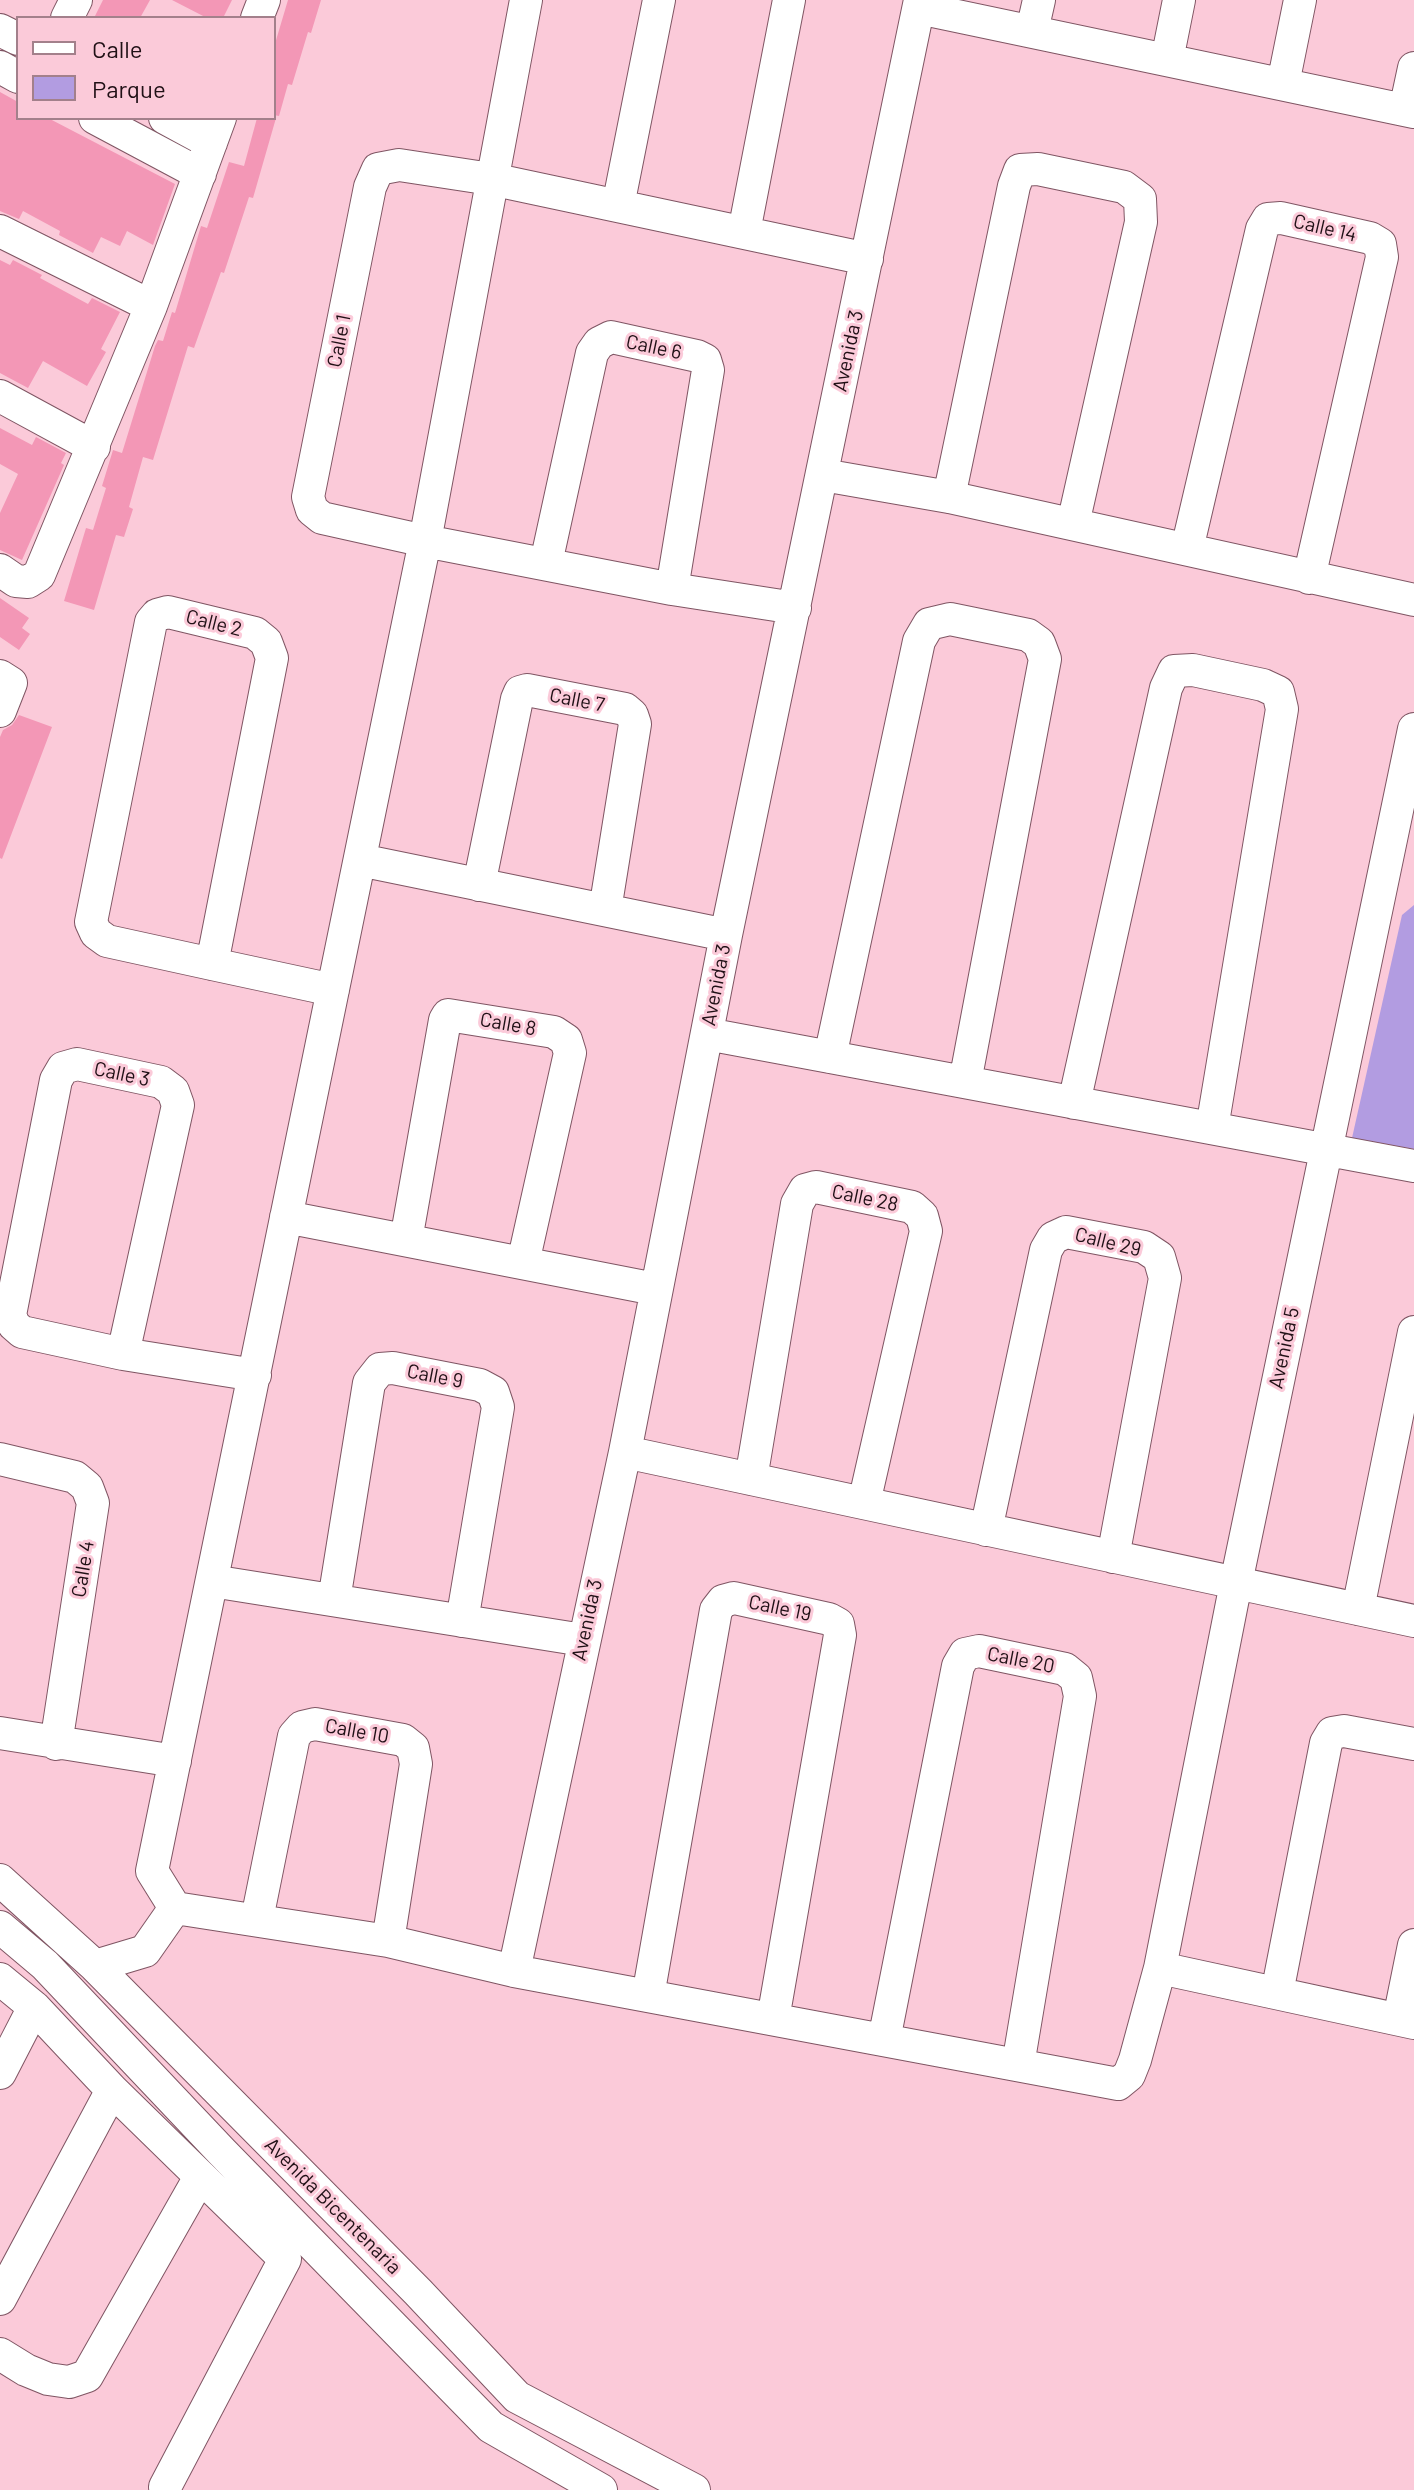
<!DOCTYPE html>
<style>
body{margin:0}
#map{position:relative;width:1414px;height:2490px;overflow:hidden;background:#fbcad9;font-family:Barlow,sans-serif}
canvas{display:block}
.legend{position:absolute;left:16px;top:16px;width:260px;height:104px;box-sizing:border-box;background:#fbcad9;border:2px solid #a3808b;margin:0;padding:10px 14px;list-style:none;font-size:24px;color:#201016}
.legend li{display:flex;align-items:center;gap:16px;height:40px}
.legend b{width:40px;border:2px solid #a3808b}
</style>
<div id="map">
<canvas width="1414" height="2490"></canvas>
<ul class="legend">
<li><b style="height:10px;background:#fff"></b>Calle</li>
<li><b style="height:22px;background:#b29ce1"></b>Parque</li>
</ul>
</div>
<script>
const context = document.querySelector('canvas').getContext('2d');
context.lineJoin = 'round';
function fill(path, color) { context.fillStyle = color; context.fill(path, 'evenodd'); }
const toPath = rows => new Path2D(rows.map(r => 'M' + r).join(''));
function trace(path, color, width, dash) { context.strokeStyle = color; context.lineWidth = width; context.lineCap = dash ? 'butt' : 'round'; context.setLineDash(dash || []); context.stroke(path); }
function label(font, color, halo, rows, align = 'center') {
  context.font = font + ' Barlow,sans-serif'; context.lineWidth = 6; context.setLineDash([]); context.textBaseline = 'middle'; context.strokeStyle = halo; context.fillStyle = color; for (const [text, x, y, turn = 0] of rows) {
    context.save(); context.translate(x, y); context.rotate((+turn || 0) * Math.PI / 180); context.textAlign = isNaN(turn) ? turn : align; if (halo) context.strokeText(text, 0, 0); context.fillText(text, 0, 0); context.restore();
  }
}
fill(toPath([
 [1414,905,1414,1149,1352,1138,1402,915]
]), '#b29ce1');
fill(toPath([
 [103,0,150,0,140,18,94,18],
 [172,0,232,0,223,18,207,18],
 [288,0,321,0,311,33,308,32,292,85,288,84,279,116,274,115,274,47],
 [0,92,18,102,18,118,48,118,175,184,153,245,127,231,120,246,101,237,93,253,59,235,60,231,23,211,19,219,0,211],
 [257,118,276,118,253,198,249,197,224,273,221,272,194,348,188,346,153,460,143,457,129,507,133,509,124,537,116,535,94,610,64,601,86,528,93,530,106,488,102,486,113,450,122,453,155,346,158,340,163,341,172,312,175,313,201,226,207,228,229,162,244,166],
 [0,260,10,265,13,260,42,275,40,278,88,304,92,298,120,312,101,349,106,352,87,386,43,361,28,388,0,373],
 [0,428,32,445,36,437,66,453,61,463,64,465,22,560,0,550,0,513,18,474,0,464],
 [0,598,29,618,22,628,30,634,19,650,0,637],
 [19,715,52,727,2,859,0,858,0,737,3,730,12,725]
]), '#f397b6');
const minor = toPath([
 [919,8,1414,112],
 [67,18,76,0],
 [257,18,264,0],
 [0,30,18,39],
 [1032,31,1039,0],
 [1167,60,1179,0],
 [0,67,18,77],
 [1283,84,1300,0],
 [1405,110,1414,68],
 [95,118,200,174],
 [165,118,211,143],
 [618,206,659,0],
 [0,231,151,306],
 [744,232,789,0],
 [0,396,94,447],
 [823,475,949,497,1414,600],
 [949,497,1014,186,1020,170,1038,169,1124,187,1140,199,1141,222,1073,524],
 [1187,549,1262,229,1268,219,1281,218,1370,238,1380,244,1382,257,1309,578],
 [546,563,592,353,599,343,611,337,697,356,705,360,708,370,672,589],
 [0,570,16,581,28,582,39,575,151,306,220,118],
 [795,608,672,589,425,541,322,518,312,510,308,497,370,187,378,169,399,165,491,179,867,259],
 [0,676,11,683,0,711],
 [360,860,726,935],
 [479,885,517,699,520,692,527,690,625,709,632,715,635,724,605,910],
 [212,964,272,658,266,642,255,633,168,612,157,615,151,622,91,922,96,933,107,941,212,964,333,990],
 [707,1034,1414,1166],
 [830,1057,919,641,929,624,950,619,1028,635,1039,643,1045,659,965,1082],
 [1074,1103,1166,688,1174,671,1193,670,1263,685,1278,692,1282,709,1212,1128],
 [286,1217,655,1289],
 [406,1240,445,1020,448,1015,554,1032,566,1040,570,1053,523,1263],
 [123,1354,178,1105,173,1091,161,1082,77,1064,63,1068,56,1080,10,1315,14,1325,22,1332,123,1354,255,1375],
 [625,1452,1414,1621],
 [0,1459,75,1477,87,1487,93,1503,56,1744],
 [751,1479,797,1204,805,1190,816,1187,912,1207,922,1216,926,1231,864,1503],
 [986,1530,1046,1250,1053,1238,1066,1232,1144,1247,1159,1257,1165,1278,1113,1557],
 [212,1581,583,1640],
 [334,1600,369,1383,380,1369,393,1368,480,1385,493,1392,498,1407,462,1621],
 [1358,1609,1414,1332],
 [0,1733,175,1761],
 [0,1880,95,1966,418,2292,517,2397,694,2490],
 [175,1908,152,1871,425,541,526,0],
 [175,1908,388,1941,514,1971,1118,2084,1129,2075,1135,2060,1160,1968,1414,2023],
 [257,1919,294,1736,302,1727,315,1724,403,1740,413,1748,416,1764,388,1941],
 [0,1927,45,1965,222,2152,491,2427,601,2490],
 [95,1966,145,1951,175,1908],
 [1160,1968,1236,1583,1414,729],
 [514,1971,625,1452,726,935,920,0],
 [0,1979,34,2007,112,2090,285,2259,165,2487],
 [1277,1993,1326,1743,1332,1733,1344,1731,1414,1744],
 [648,1996,716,1610,723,1601,734,1598,829,1619,838,1624,840,1635,773,2019],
 [1399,2019,1414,1945],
 [884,2040,958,1666,965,1654,979,1651,1065,1669,1076,1678,1080,1696,1018,2065],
 [0,2073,34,2007],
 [0,2299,112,2090],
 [0,2354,26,2370,48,2379,69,2382,87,2376,200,2177]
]);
trace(minor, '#7f5563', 34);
trace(minor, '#fff', 32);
label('20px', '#201016', '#fbcad9', [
 ["Calle 14",1325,228,13],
 ["Calle 1",339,341,-79],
 ["Calle 6",654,347,12],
 ["Avenida 3",848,351,-78],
 ["Calle 2",214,623,14],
 ["Calle 7",577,700,11],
 ["Avenida 3",716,985,-79],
 ["Calle 8",508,1024,10],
 ["Calle 3",122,1074,12],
 ["Calle 28",865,1198,12],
 ["Calle 29",1108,1242,14],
 ["Avenida 5",1284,1348,-78],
 ["Calle 9",435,1376,11],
 ["Calle 4",83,1569,-81],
 ["Calle 19",780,1608,12],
 ["Avenida 3",587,1620,-78],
 ["Calle 20",1021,1660,11],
 ["Calle 10",357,1731,10],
 ["Avenida Bicentenaria",333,2206,45]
]);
</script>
